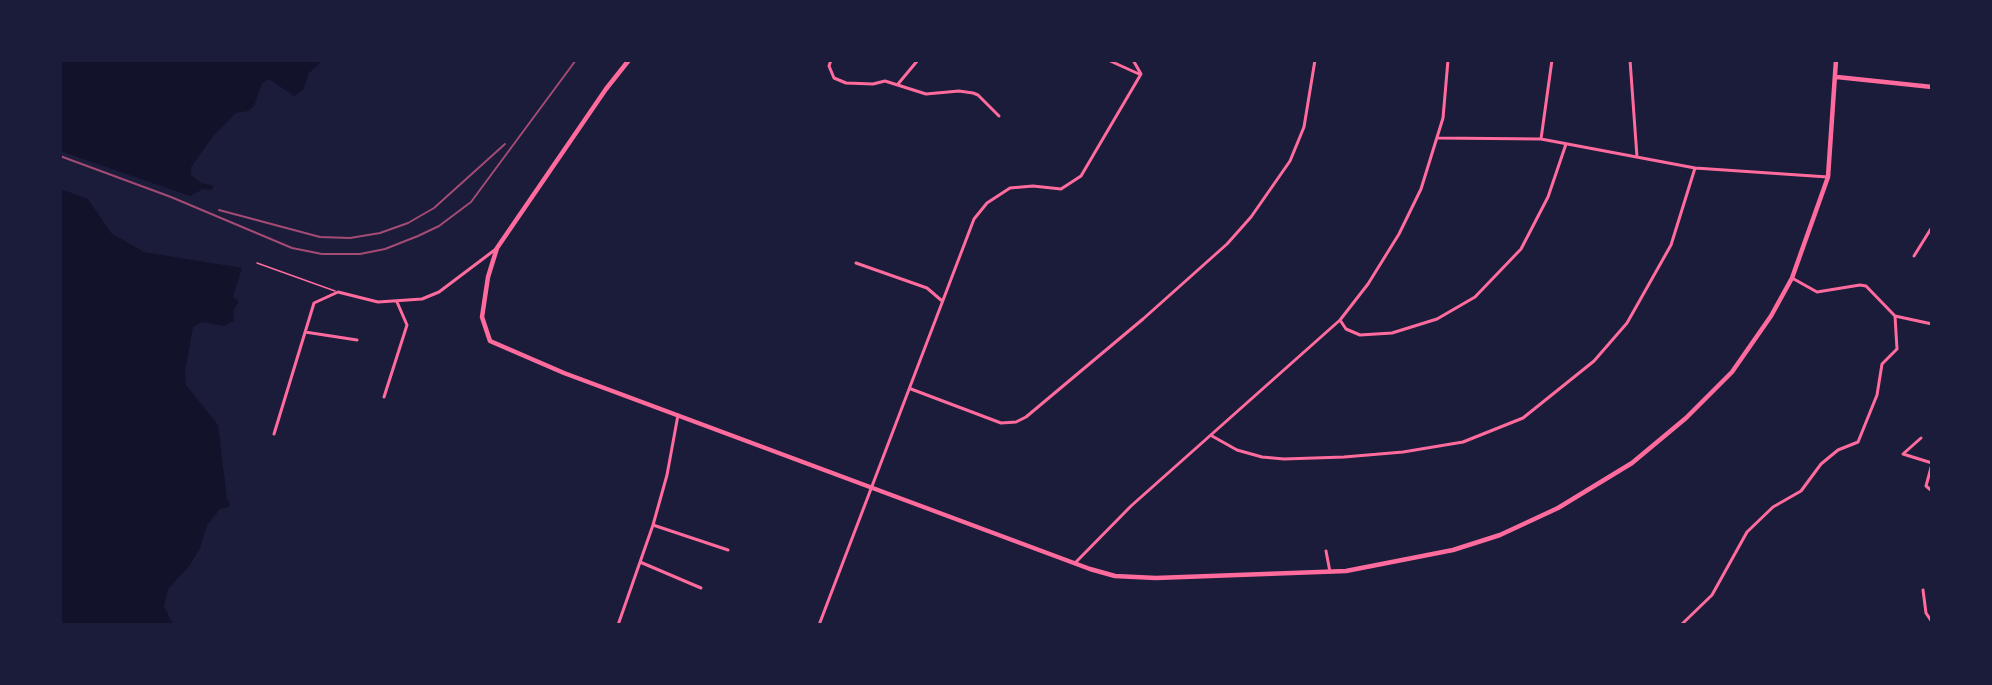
<!DOCTYPE html>
<style>
body{margin:0}
#map{position:relative;width:1992px;height:685px;overflow:hidden;background:#1b1b3a;font-family:"IBM Plex Sans",sans-serif}
canvas{display:block}
.frame{position:absolute;inset:0;border:62px solid #1b1b3a;pointer-events:none}
</style>
<div id="map">
<canvas width="1992" height="685"></canvas>
<div class="frame"></div>
</div>
<script>
const context = document.querySelector('canvas').getContext('2d');
context.lineJoin = 'round';
function fill(path, color) { context.fillStyle = color; context.fill(path, 'evenodd'); }
const toPath = rows => new Path2D(rows.map(r => 'M' + r).join(''));
function trace(path, color, width, dash) { context.strokeStyle = color; context.lineWidth = width; context.lineCap = dash ? 'butt' : 'round'; context.setLineDash(dash || []); context.stroke(path); }
fill(toPath([
 [60,60,323,60,309,73,303,90,294,96,269,79,262,83,254,106,248,111,236,113,214,135,191,167,191,175,201,183,214,186,211,190,203,189,190,196,60,151],
 [60,189,88,199,111,233,144,252,242,268,233,297,239,302,233,310,234,321,224,326,202,322,193,327,185,371,186,385,218,425,227,499,230,502,229,507,220,509,207,525,200,548,190,565,168,589,164,607,174,625,60,625]
]), '#12122b');
trace(toPath([
 [257,263,335,291]
]), '#ff6b9d', 1.5);
trace(toPath([
 [831,60,829,66,834,78,846,83,873,84,885,81,926,94,959,91,973,93,978,95,999,116],
 [1108,60,1139,74],
 [1630,60,1637,157],
 [898,84,918,60],
 [1438,138,1541,139,1695,168,1828,177],
 [1541,139,1552,60],
 [1914,256,1932,227],
 [856,263,927,288,941,300],
 [1895,316,1932,324],
 [1340,320,1346,329,1360,335,1392,333,1437,319,1475,297,1521,249,1548,197,1566,144],
 [305,332,357,340],
 [911,389,1001,423,1016,422,1026,417,1143,319,1227,244,1251,217,1290,161,1304,127,1315,60],
 [384,397,407,325,397,302],
 [274,434,314,303,338,292,378,302,422,299,439,292,496,249],
 [1212,436,1237,450,1262,457,1284,459,1344,457,1403,452,1463,442,1523,418,1594,361,1627,323,1671,245,1695,168],
 [1921,438,1903,454,1932,463],
 [1932,464,1926,486,1932,491],
 [653,525,728,550],
 [1326,551,1330,572],
 [640,562,701,588],
 [1075,563,1131,506,1340,320,1368,284,1399,234,1421,189,1443,118,1448,60],
 [1923,590,1926,613,1932,622],
 [618,625,653,525,667,475,678,415],
 [819,625,974,219,987,203,1010,188,1033,186,1061,189,1081,176,1141,74,1133,60],
 [1681,625,1712,595,1747,532,1773,507,1801,491,1821,464,1838,450,1858,442,1877,395,1882,364,1897,349,1895,316,1866,286,1860,285,1817,292,1792,278]
]), '#ff6b9d', 3);
trace(toPath([
 [629,60,606,89,497,248,488,277,482,317,490,341,564,373,1090,569,1115,576,1156,578,1346,571,1453,550,1500,535,1558,508,1632,463,1686,418,1732,372,1771,316,1792,278,1828,177,1836,60],
 [1837,77,1932,87]
]), '#ff6b9d', 4.5);
trace(toPath([
 [60,156,171,197,292,248,322,254,360,254,385,249,418,236,439,226,471,202,576,60],
 [219,210,320,237,350,238,380,233,408,223,434,208,505,144]
]), '#a44b75', 2);
</script>
